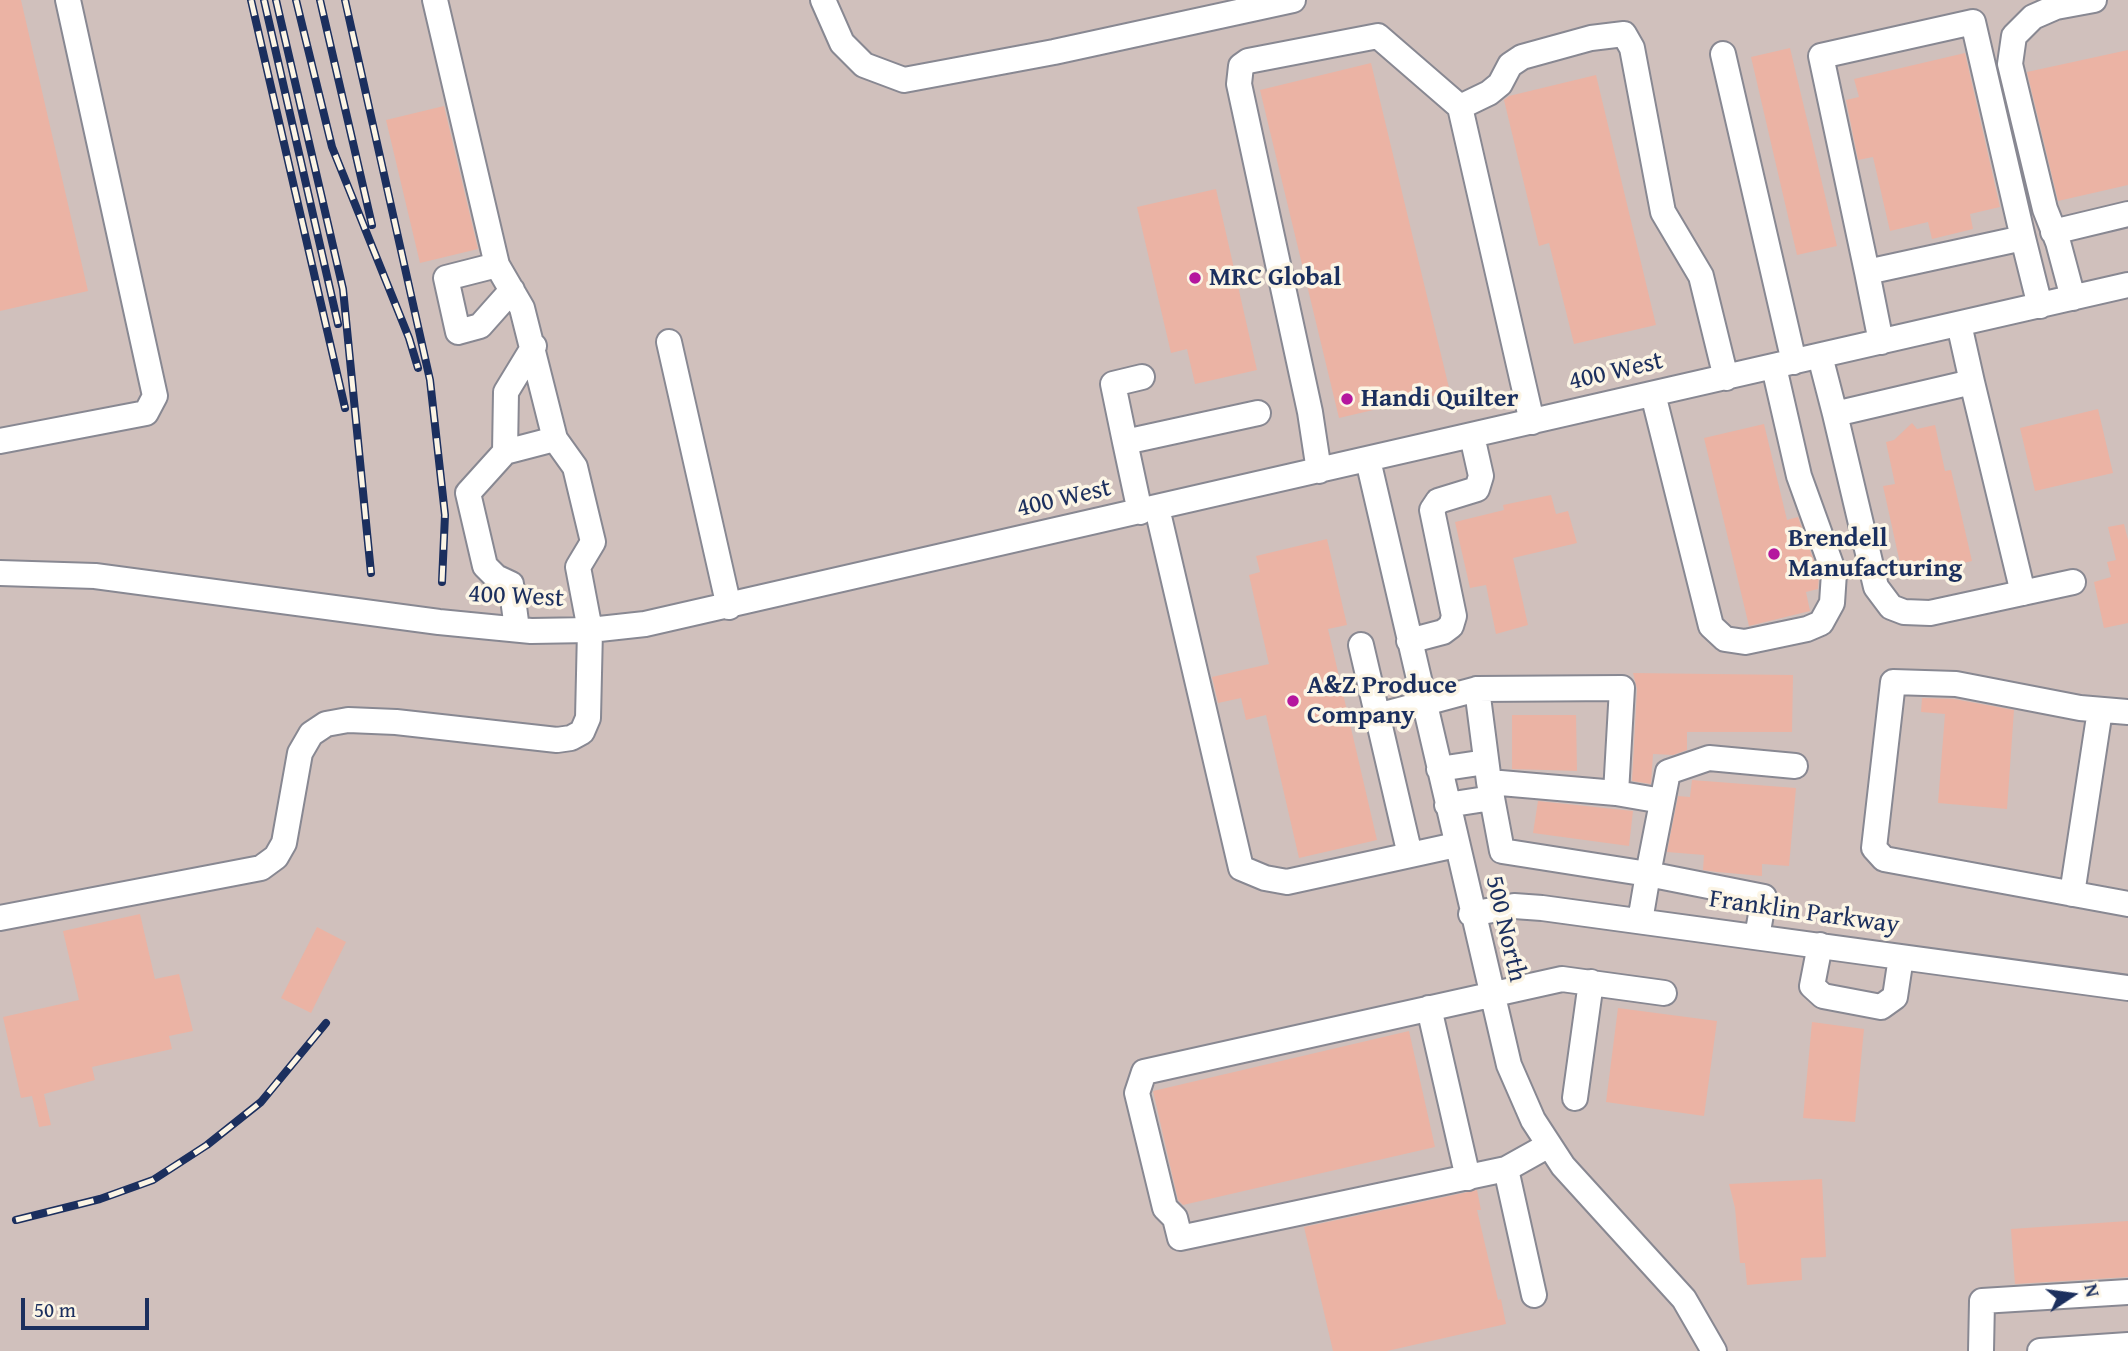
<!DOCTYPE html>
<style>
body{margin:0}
#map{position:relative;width:2128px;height:1351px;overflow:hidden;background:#f6e2c6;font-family:"Gentium Book Plus",serif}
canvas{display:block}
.north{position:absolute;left:2037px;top:1260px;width:70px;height:70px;-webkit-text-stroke:5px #fcf5e5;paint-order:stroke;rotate:77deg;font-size:19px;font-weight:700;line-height:28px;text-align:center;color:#1b2f5e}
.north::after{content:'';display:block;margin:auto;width:24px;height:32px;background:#1b2f5e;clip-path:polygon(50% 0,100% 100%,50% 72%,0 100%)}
.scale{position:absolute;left:21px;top:1298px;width:128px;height:32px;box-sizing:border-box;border:4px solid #1b2f5e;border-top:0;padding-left:9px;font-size:21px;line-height:24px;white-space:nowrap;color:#1b2f5e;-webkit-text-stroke:5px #fcf5e5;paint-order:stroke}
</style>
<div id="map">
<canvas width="2128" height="1351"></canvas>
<div class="north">N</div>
<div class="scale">50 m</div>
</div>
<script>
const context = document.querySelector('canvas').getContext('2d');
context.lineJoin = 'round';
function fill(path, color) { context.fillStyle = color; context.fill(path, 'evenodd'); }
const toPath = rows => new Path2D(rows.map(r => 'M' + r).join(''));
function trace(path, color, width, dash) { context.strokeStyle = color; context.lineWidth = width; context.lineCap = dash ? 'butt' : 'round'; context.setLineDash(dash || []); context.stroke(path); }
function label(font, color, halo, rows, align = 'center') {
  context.font = font + ' "Gentium Book Plus",serif'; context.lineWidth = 7; context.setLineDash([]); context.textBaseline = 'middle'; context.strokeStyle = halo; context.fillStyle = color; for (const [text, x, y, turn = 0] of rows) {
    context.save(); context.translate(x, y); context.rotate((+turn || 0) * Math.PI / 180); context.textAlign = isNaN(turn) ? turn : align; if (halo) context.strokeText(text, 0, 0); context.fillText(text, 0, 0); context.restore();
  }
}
fill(toPath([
 [0,0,2128,0,2128,1351,0,1351]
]), '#d0c0bc');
fill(toPath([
 [0,0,21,0,88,291,0,311],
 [1790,48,1837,246,1797,255,1751,57],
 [2128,50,2128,185,2058,201,2027,72],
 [1965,53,2000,207,1970,214,1973,229,1932,239,1928,222,1890,231,1873,157,1858,160,1846,100,1859,97,1854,79],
 [1371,63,1450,392,1339,418,1260,90],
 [1596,75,1656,325,1574,344,1549,243,1539,246,1504,100,1509,96],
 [444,106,478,249,420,263,386,120],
 [1216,189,1257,370,1195,384,1187,349,1171,353,1137,207],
 [2098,409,2113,473,2035,491,2020,428],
 [1912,423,1917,429,1935,425,1945,471,1951,470,1972,561,1903,577,1883,486,1895,484,1886,442,1894,440],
 [1764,424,1787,520,1798,517,1819,575,1818,589,1806,592,1810,611,1749,626,1704,438],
 [1551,495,1556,514,1568,511,1577,543,1513,558,1528,625,1496,634,1486,585,1470,588,1455,522,1504,510,1503,505],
 [2124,524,2128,540,2128,623,2104,628,2094,582,2111,577,2107,562,2116,560,2108,527],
 [1327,539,1347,625,1328,629,1377,840,1299,858,1266,715,1246,720,1241,698,1218,703,1212,677,1269,664,1249,575,1260,572,1256,556],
 [1633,673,1793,675,1792,732,1687,732,1687,750,1673,755,1653,754,1651,784,1632,781,1637,689],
 [1922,698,1954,699,2014,710,2007,809,1938,803,1945,714,1921,712],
 [1512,715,1576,715,1577,771,1512,769],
 [1692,780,1796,788,1789,866,1762,864,1762,876,1717,872,1703,870,1704,855,1667,852,1678,796,1690,797],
 [1538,801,1633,811,1629,846,1533,833],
 [140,914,155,979,179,974,193,1031,169,1036,172,1049,92,1067,95,1080,44,1094,51,1125,39,1127,32,1096,21,1098,3,1017,79,1000,63,931],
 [317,927,346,942,311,1013,281,998],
 [1618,1008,1717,1021,1704,1116,1606,1102],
 [1812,1022,1864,1029,1855,1122,1803,1118],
 [1409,1031,1435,1147,1183,1205,1178,1200,1153,1091],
 [1822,1179,1826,1257,1801,1258,1802,1280,1747,1285,1745,1263,1740,1263,1735,1208,1729,1184],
 [1477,1190,1481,1210,1477,1210,1498,1300,1501,1299,1506,1324,1387,1351,1333,1351,1304,1227],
 [2128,1221,2128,1277,2015,1284,2011,1229]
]), '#ebb3a4');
const minor = toPath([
 [823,0,842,43,864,65,904,80,1054,52,1293,0],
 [1723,54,1794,362],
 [1460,107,1489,93,1500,84,1510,65,1522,57,1591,38,1624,34,1632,48,1663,212,1701,276,1726,378],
 [2053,232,2128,214],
 [497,265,446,278,458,332,480,326,512,290],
 [1867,272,1821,56,1973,22,2023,238],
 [2073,298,2058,242,2045,209,2010,64,2014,36,2033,17,2056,7,2094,0],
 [669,342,729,607],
 [1881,342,1867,272,2023,238,2040,306],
 [1820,356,1835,414,1972,382,1959,324],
 [1972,382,2023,593],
 [1653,394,1711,626,1725,639,1745,642,1807,629,1821,623,1832,603,1834,573,1799,476,1774,367],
 [1835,414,1876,587,1891,607,1904,612,1930,613,2073,582],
 [0,441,146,413,155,396,68,0],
 [1125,442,1113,384,1142,377],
 [505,452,555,439],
 [1368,460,1509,1065,1533,1120,1563,1166,1684,1299,1714,1351],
 [1319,471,1310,412,1239,84,1241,66,1248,61,1378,36,1460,107,1532,422],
 [1157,508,1241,868,1265,878,1287,882,1456,845],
 [1140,512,1125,442,1258,413],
 [0,573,95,576,439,622,531,631,590,630,645,624,2128,285],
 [517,629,511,584,496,577,485,566,468,493,505,452,506,392,534,346],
 [1409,641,1443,632,1451,626,1454,616,1432,510,1438,501,1477,489,1481,476,1472,436],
 [1361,645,1410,855],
 [2128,712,2080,708,1956,684,1893,682,1874,848,1884,859,2128,904],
 [1377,716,1477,689,1622,688,1616,793,1489,782,1477,689],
 [1439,769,1486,762],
 [1489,782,1502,851,1648,874,1668,772,1709,758,1795,766],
 [1616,793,1662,801],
 [1447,805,1492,798],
 [2072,894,2100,710],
 [1471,914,1514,906,1542,908,2128,988],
 [0,918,261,868,276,857,284,843,300,753,311,734,326,724,348,720,396,722,557,740,571,738,582,732,588,718,590,630,578,567,593,542,575,467,555,439,522,308,497,265,435,0],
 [1640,921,1648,874,1764,897,1757,937],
 [1820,945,1812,986,1823,996,1881,1007,1895,997,1901,957],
 [1429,1008,1468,1178],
 [1575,1098,1591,982],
 [1549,1145,1506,1169,1180,1238,1175,1218,1165,1208,1137,1093,1144,1072,1562,979,1664,993],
 [1506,1169,1534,1295],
 [1981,1351,1982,1301,2128,1292],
 [2040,1351,2128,1345]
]);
trace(minor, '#888892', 28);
trace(minor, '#fff', 24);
const rail = toPath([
 [251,0,345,408],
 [264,0,338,324],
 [276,0,343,289,371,573],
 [296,0,332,147,409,338,418,368],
 [320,0,372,225],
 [345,0,430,380,445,515,442,582],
 [16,1220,100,1199,153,1180,207,1145,261,1102,326,1023]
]);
trace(rail, '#1b2f5e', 8);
trace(rail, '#fcf5e5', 5, [16]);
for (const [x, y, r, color] of [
 [1195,278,7,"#b5179e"],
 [1347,399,7,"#b5179e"],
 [1774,554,7,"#b5179e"],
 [1293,701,7,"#b5179e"]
]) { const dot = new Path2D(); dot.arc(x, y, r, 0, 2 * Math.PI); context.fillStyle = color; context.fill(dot); trace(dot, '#fcf5e5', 2.5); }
label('bold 26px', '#1b2f5e', '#fcf5e5', [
 ["MRC Global",1209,278],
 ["Handi Quilter",1361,399],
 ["Brendell",1788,539],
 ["Manufacturing",1788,569],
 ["A&Z Produce",1307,686],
 ["Company",1307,716]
], 'left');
label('26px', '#1b2f5e', '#fcf5e5', [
 ["400 West",1616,372,-13],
 ["400 West",1064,499,-13],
 ["400 West",516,597,3],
 ["Franklin Parkway",1804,913,8],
 ["500 North",1505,929,77]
]);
</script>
